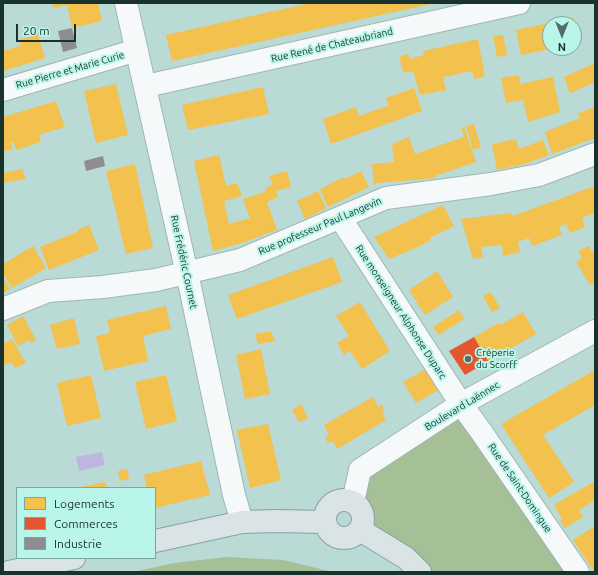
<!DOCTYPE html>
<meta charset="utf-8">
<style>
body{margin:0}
#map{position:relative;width:598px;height:575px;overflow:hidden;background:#badad5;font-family:Ubuntu,sans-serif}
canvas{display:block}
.frame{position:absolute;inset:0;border:4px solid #1a322e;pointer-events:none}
.legend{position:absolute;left:16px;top:487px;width:140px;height:72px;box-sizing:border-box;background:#baf5ea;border:1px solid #7aa79f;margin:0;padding:5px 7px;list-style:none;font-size:12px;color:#1a322e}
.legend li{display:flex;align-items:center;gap:8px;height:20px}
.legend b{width:20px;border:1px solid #7aa79f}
.north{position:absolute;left:542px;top:16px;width:40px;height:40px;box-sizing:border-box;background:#baf5ea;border:1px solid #7aa79f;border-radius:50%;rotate:180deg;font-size:11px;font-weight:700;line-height:16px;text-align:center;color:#1a322e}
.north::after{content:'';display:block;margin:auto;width:14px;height:18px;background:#526d68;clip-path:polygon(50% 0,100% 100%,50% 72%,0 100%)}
.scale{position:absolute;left:16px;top:24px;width:60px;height:18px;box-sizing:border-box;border:2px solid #1a322e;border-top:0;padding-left:5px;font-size:12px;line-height:14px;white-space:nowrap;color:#1a322e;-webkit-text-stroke:3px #baf5ea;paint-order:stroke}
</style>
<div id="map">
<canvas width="598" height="575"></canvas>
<div class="frame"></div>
<ul class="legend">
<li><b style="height:11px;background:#f2c14e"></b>Logements</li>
<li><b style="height:11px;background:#e4572e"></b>Commerces</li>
<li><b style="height:11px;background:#8d8d92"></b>Industrie</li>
</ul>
<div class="north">N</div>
<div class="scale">20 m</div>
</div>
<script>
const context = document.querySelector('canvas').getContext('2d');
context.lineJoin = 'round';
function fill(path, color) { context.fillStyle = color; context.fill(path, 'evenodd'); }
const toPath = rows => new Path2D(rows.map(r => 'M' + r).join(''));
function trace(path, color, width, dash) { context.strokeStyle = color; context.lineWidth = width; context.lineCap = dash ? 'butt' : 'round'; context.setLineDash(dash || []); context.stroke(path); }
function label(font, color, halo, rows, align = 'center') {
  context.font = font + ' Ubuntu,sans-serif'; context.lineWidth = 4; context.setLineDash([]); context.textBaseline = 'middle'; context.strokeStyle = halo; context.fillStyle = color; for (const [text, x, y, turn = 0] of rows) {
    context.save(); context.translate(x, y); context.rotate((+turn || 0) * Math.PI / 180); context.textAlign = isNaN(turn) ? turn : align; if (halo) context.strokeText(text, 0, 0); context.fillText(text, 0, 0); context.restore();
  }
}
fill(toPath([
 [461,404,578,572,420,572,363,523,363,515,359,507,360,470],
 [227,557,283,560,333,572,133,572,174,563]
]), '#a5bf97');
fill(toPath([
 [102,452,105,465,79,471,76,457]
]), '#beb5e1');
fill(toPath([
 [52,3,98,3,102,21,72,28,67,5,53,8],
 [310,3,431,4,172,61,166,35],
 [574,18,580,44,574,45,574,24,550,24,550,49,521,55,516,30],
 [38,34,45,58,3,71,3,51,20,46,19,40],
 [503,35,507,55,497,57,493,36],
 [478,39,485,76,474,79,472,71,443,77,446,90,420,95,413,71,404,73,399,57,409,54,410,59,424,55,423,51],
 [595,63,595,82,570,93,564,77],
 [519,75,520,84,553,77,560,112,528,122,523,100,506,103,501,78],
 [116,84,128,135,96,143,84,91],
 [263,87,269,114,188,130,182,105],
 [414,88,422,111,331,144,323,119,356,107,359,116,388,106,386,98],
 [56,101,65,127,39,135,41,142,16,150,14,142,11,143,13,149,3,152,3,117],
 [595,107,595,138,552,154,545,132,580,118,578,113],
 [474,124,481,147,473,150,466,126],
 [464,127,476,162,435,176,436,178,377,183,374,185,372,164,394,162,392,144,409,137,415,154,464,137,461,128],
 [516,139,519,149,543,140,549,155,525,164,497,170,492,144],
 [219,155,226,186,237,183,242,196,224,201,229,224,250,218,243,199,265,192,267,187,273,185,269,176,287,171,291,187,276,191,278,197,267,202,277,230,242,243,213,251,194,161],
 [135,164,153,248,126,254,106,171],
 [22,169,26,179,3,183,3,173],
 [361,171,369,187,328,207,320,189,344,177,345,179],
 [595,186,595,213,582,218,585,227,570,233,566,224,559,227,562,235,532,246,529,238,518,242,520,252,503,256,502,245,481,247,483,257,473,259,461,219,512,213,513,216],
 [318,191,326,208,305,219,297,201],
 [443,205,454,226,430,238,431,240,418,247,389,259,374,237],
 [89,225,99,250,49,270,40,247,77,232,77,230],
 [33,246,46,268,12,288,3,273,3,264],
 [589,246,592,252,595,251,595,282,590,285,576,262,582,258,578,251],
 [333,257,342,282,237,319,228,295],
 [437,271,453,297,425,315,409,290],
 [3,278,10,289,3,293],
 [491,292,500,308,492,312,483,296],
 [360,302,390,351,362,369,350,351,344,355,337,343,349,336,336,316],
 [166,306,171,329,143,336,148,361,104,371,96,336,110,333,107,320],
 [459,310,464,319,439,335,433,327],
 [523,312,536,334,488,361,474,337,499,323,500,325],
 [23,316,36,340,31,343,29,340,18,346,7,325],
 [74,318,80,344,57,349,50,325],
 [271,331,275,341,258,344,255,334],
 [12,339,26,363,15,368,11,362,3,366,3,344],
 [261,349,270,394,245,399,236,355],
 [426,369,440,389,416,403,403,382],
 [595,370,595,405,543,435,574,482,549,498,501,424],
 [91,375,101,418,67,426,57,383],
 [166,375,177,421,146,429,135,382],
 [373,397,378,407,382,405,385,411,382,412,386,420,337,449,333,441,328,443,325,438,329,435,324,425],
 [301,404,308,418,299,422,292,410],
 [268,424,281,480,250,488,237,430],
 [201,461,210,495,155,508,155,488,147,488,144,475],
 [127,469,129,479,120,481,118,471],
 [595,481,595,500,579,510,583,517,565,528,560,521,562,519,554,505],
 [105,482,107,488,82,488,82,487],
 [595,526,595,572,594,572,573,540]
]), '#f2c14e');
fill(toPath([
 [474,337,488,361,465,375,449,351]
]), '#e4572e');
fill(toPath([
 [72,28,77,48,63,52,58,31],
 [103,156,105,166,86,171,84,161]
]), '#8d8d92');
const minor = toPath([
 [126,3,190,287,234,495,242,522],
 [146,86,519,3],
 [3,90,137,50],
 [341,219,461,404,480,430,578,572],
 [3,309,48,291,103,287,156,280,240,260,386,198,491,184,539,175,595,154],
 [353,502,360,470,461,404,595,331]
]);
const major = toPath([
 '325 519a19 19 0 1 1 38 0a19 19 0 1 1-38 0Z',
 [360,530,406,558,420,572],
 [155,541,242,522,277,521,324,522],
 [9,572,74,558]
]);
trace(minor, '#9fb7b3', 24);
trace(major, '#87a0a3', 24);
trace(minor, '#f5f9f9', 22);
trace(major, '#dae4e7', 22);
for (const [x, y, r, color] of [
 [468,359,4,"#526d68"]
]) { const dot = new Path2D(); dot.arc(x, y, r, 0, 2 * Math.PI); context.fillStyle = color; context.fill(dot); trace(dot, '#baf5ea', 1.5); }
label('10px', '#1a322e', '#baf5ea', [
 ["Rue René de Chateaubriand",332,45,-13],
 ["Rue Pierre et Marie Curie",70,70,-16],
 ["Rue professeur Paul Langevin",320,226,-23],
 ["Rue Frédéric Cournet",184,262,78],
 ["Rue monseigneur Alphonse Duparc",401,312,57],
 ["Boulevard Laënnec",462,406,-31],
 ["Rue de Saint-Domingue",520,488,56]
]);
label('10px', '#1a322e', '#baf5ea', [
 ["Crêperie",476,353],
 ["du Scorff",476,365]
], 'left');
</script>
